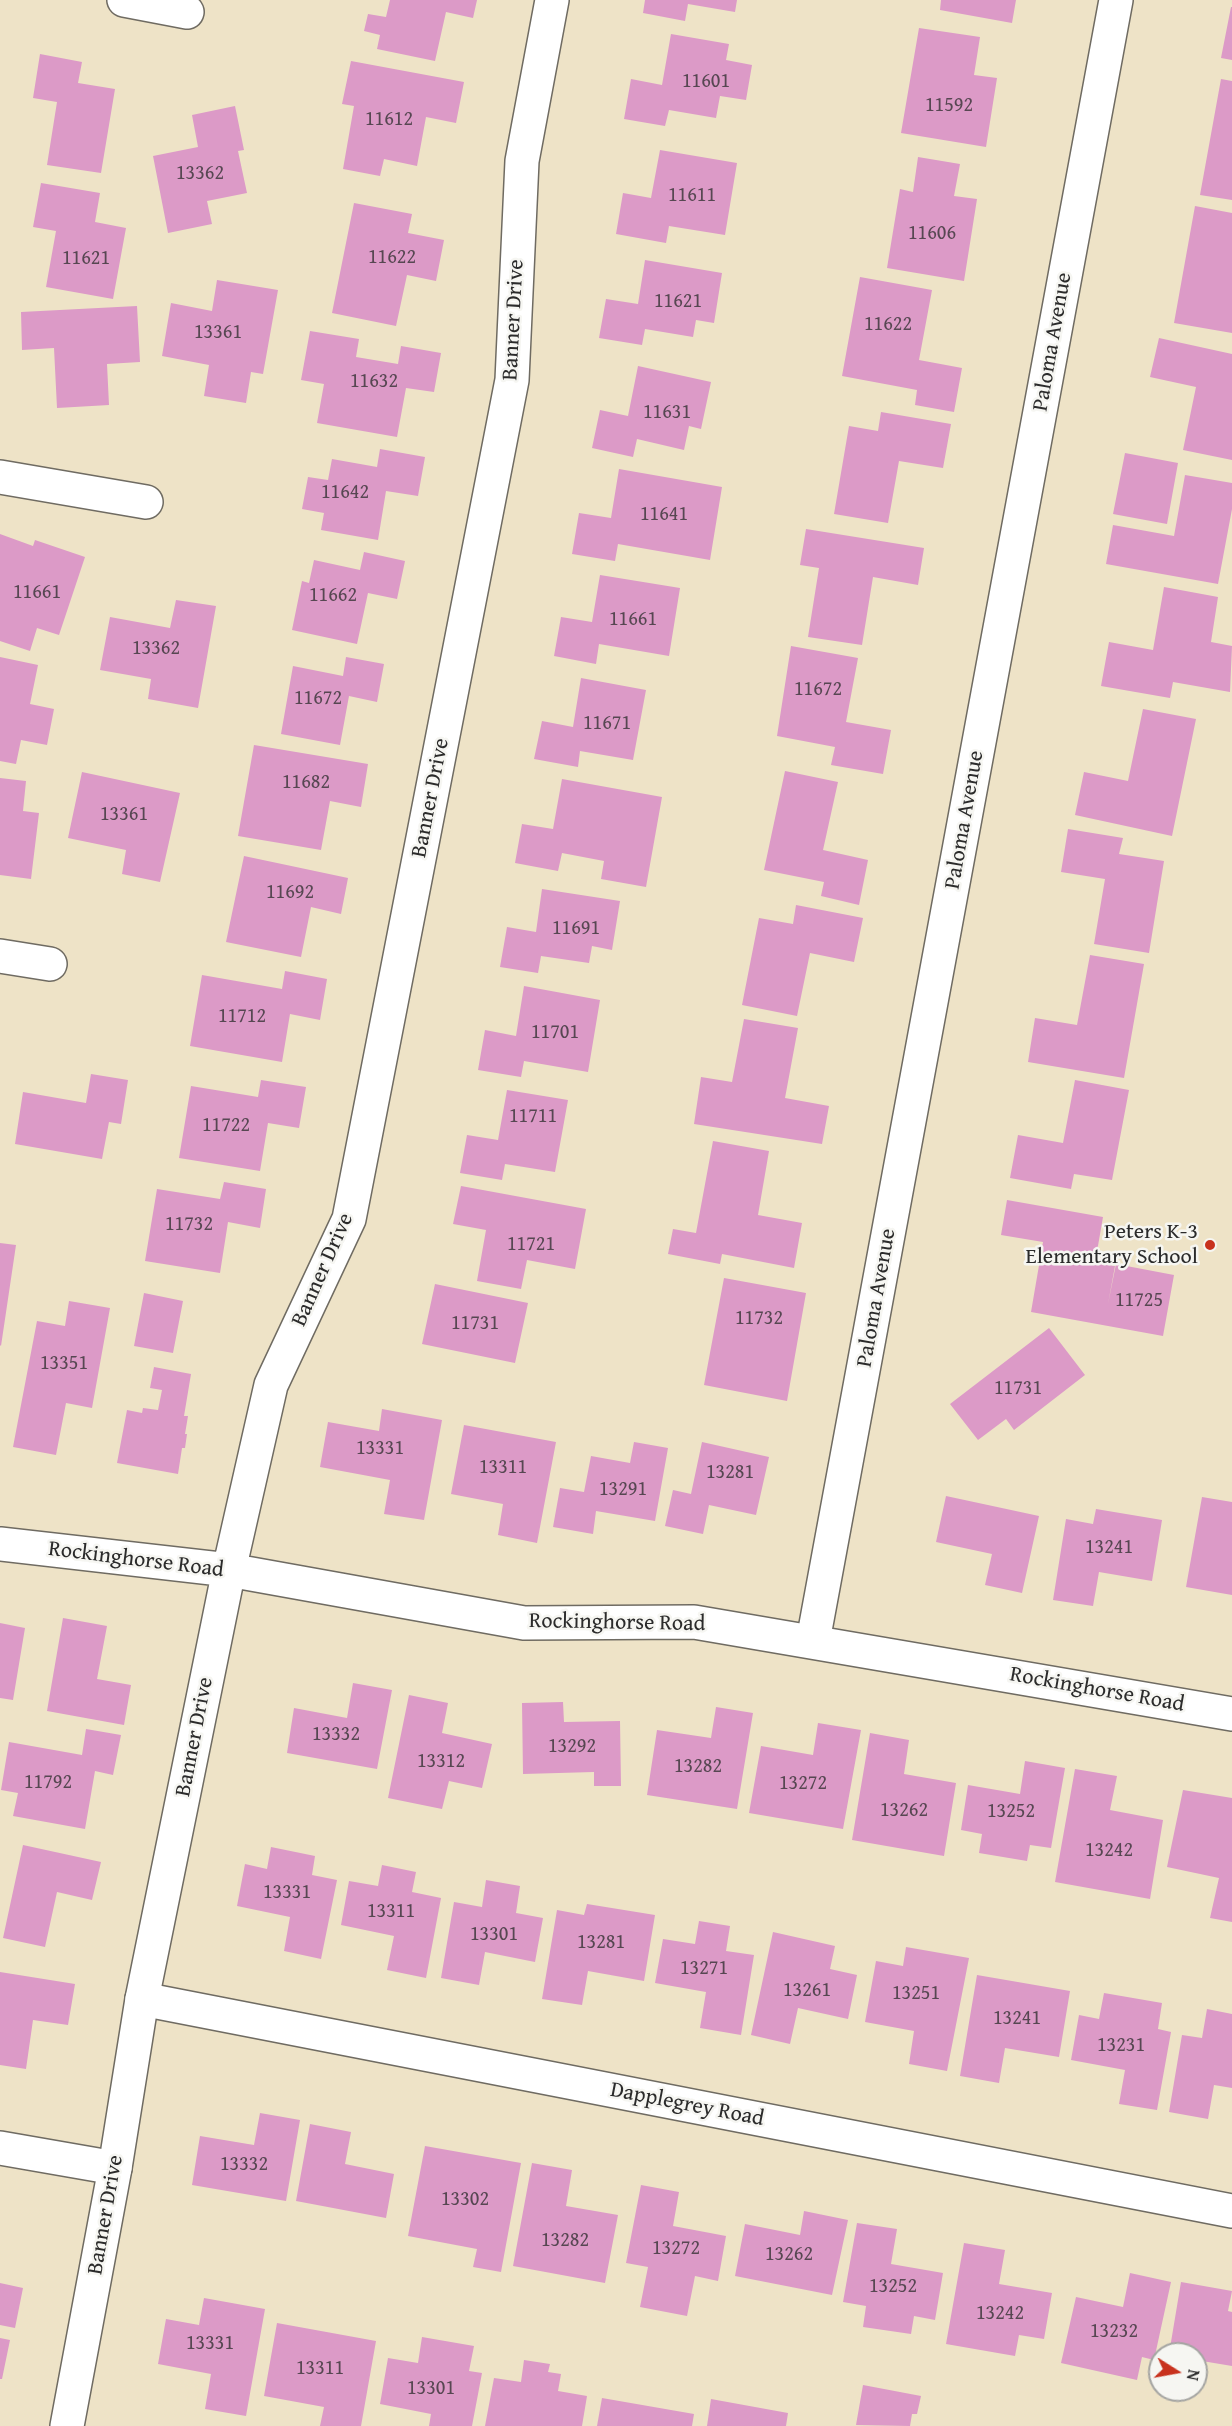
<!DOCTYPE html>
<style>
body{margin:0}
#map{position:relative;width:1232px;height:2426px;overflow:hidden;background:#eee3c7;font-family:"Gentium Book Plus",serif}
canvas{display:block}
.north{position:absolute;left:1148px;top:2342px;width:60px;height:60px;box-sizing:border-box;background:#f6f6f2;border:2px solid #a5a5a2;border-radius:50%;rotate:101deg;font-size:16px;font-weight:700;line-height:24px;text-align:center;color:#2b2b2b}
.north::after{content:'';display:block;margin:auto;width:21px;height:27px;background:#c8321e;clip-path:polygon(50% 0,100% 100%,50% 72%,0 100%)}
</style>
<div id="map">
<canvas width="1232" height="2426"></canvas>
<div class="north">N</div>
</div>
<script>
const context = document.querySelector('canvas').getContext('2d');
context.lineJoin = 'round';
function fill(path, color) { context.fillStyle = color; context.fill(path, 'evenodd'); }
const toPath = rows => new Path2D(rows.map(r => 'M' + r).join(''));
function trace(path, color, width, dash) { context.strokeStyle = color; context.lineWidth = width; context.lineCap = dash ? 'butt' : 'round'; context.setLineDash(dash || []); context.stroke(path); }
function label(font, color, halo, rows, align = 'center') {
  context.font = font + ' "Gentium Book Plus",serif'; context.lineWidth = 5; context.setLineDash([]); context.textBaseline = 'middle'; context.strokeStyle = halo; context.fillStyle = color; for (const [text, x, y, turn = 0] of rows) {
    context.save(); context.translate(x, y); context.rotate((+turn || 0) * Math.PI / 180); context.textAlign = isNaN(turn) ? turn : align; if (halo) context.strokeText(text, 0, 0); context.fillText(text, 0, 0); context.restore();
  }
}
fill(toPath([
 [390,0,477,0,473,18,446,12,435,61,377,49,380,35,364,31,368,14,386,17],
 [645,0,737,0,735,12,688,4,685,21,643,13],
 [941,0,1016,0,1012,23,940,10],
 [1231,7,1232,7,1232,60,1221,58],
 [919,28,980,37,974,75,997,78,986,147,901,133],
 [671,34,729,44,726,60,752,65,746,100,720,96,716,118,669,110,665,126,624,119,631,79,662,85],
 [40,54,82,62,78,83,115,89,101,173,47,165,57,102,33,98],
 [351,61,464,82,456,123,426,117,417,166,384,159,380,176,343,169,354,106,342,104],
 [1221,79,1232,81,1232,200,1200,195],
 [235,106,244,150,238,151,247,193,207,201,212,224,168,233,153,156,198,147,192,115],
 [660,150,737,163,725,235,669,226,666,243,616,234,623,193,651,198],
 [918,157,960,164,954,196,977,199,964,281,887,268,900,189,913,192],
 [41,183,100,193,95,222,126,228,113,299,46,287,56,231,33,227],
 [354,203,412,214,408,233,444,240,436,281,407,275,396,326,332,313],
 [1195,206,1232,213,1232,333,1174,323],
 [645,260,722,273,714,323,696,320,693,337,645,329,642,345,599,338,606,299,638,304],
 [860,277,932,290,919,360,962,368,954,412,915,405,917,390,842,376],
 [217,280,278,290,263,374,251,372,246,403,204,396,209,365,162,356,171,303,212,311],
 [137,306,140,362,107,364,109,405,57,408,54,348,22,350,21,312],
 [310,331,359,339,356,357,398,364,401,346,441,353,434,392,406,388,397,437,317,423,324,384,301,380],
 [1159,338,1232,354,1232,460,1183,450,1196,387,1150,377],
 [638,366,711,382,701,429,689,426,684,450,637,439,633,457,592,448,600,410,628,416],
 [881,412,951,424,943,468,899,461,888,523,834,514,849,426,878,431],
 [380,449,425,457,418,496,386,491,378,540,321,530,324,513,302,509,308,477,328,480,332,459,377,467],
 [1125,453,1178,463,1167,524,1113,514],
 [619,469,722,487,710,560,618,544,615,561,572,554,579,513,611,518],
 [1185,475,1232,483,1232,509,1218,584,1106,564,1113,525,1174,536],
 [806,529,924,548,918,585,873,577,862,645,808,637,819,568,800,565],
 [0,534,33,546,35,540,85,557,59,635,37,628,30,651,0,641],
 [364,552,405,561,397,599,368,593,357,644,292,630,302,581,309,583,314,560,360,570],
 [600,575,680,588,669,656,599,644,596,664,554,656,561,617,592,622],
 [1164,587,1218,597,1211,642,1232,646,1230,692,1173,682,1170,698,1101,686,1109,642,1153,650],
 [176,600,216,606,198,708,148,699,151,679,100,670,110,617,170,628],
 [791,646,858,658,846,722,891,730,883,774,831,765,835,747,777,736],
 [0,657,38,665,30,704,54,709,47,745,21,740,16,764,0,761],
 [346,657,384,664,377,702,349,696,340,745,281,734,293,666,343,676],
 [581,678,646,690,633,760,580,751,578,767,534,759,542,721,573,727],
 [1143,709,1196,719,1172,836,1075,815,1084,772,1128,781],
 [254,745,368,764,361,807,330,801,321,850,238,836],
 [785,771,838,782,823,850,868,860,859,905,821,896,824,882,764,870],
 [82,772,180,793,160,882,122,874,126,850,68,838],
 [0,778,26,781,23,811,39,813,31,879,0,875],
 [562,779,662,797,646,887,601,879,604,861,562,853,558,871,515,863,522,824,553,829],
 [1068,829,1123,838,1119,854,1164,861,1149,953,1094,944,1105,879,1061,872],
 [244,856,348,878,341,914,311,907,301,957,226,942],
 [542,889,620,901,612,950,592,946,589,963,541,956,538,973,500,967,507,927,536,932],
 [796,905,863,918,854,962,810,953,797,1016,742,1005,759,918,793,924],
 [1090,955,1144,964,1124,1078,1028,1062,1035,1018,1077,1025],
 [285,971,327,979,320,1020,290,1014,282,1062,190,1046,202,975,282,989],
 [524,986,600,1000,588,1072,524,1061,521,1077,478,1070,485,1030,516,1036],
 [744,1019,798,1028,785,1098,829,1106,822,1144,694,1124,701,1077,732,1082],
 [91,1074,128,1080,121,1124,109,1122,102,1159,15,1144,23,1092,86,1103],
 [261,1080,306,1087,299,1128,268,1123,260,1171,179,1158,191,1086,258,1097],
 [1075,1080,1129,1090,1112,1180,1074,1174,1071,1189,1010,1178,1018,1135,1063,1143],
 [507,1090,568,1100,555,1172,505,1164,502,1180,460,1173,467,1135,498,1140],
 [713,1141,769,1151,758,1215,802,1223,794,1268,722,1254,720,1264,668,1254,673,1229,696,1233],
 [224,1182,266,1189,260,1228,228,1222,220,1273,145,1261,157,1189,220,1199],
 [461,1186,586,1209,575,1269,527,1260,521,1289,477,1281,486,1230,453,1224],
 [1007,1200,1103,1217,1095,1263,1115,1266,1108,1304,1116,1264,1174,1275,1163,1336,1031,1312,1043,1242,1001,1235],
 [0,1243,16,1245,1,1346,0,1345],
 [724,1278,806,1293,787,1401,704,1385],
 [435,1284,528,1303,515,1363,422,1344],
 [144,1293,183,1301,173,1353,134,1346],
 [69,1301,110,1308,92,1408,66,1403,56,1455,13,1447,37,1321,65,1326],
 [1049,1328,1085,1375,1014,1430,1006,1419,978,1440,950,1404],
 [154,1367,191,1374,184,1416,188,1416,185,1434,187,1434,185,1448,182,1448,178,1474,117,1463,127,1410,142,1413,143,1408,158,1410,162,1390,150,1388],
 [382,1409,442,1420,424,1520,384,1514,390,1480,320,1467,328,1422,379,1431],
 [464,1425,556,1442,537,1543,498,1535,503,1504,451,1494],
 [634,1442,668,1448,655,1521,596,1511,593,1534,553,1527,560,1488,584,1492,591,1456,630,1463],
 [702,1442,769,1457,756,1515,709,1505,703,1534,665,1526,673,1490,691,1494],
 [946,1496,1039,1516,1022,1593,985,1585,992,1554,936,1542],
 [1202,1497,1232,1502,1232,1595,1186,1587],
 [1096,1509,1162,1520,1152,1581,1099,1572,1093,1606,1053,1600,1066,1519,1093,1524],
 [63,1618,107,1626,97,1679,131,1685,124,1725,47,1711],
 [0,1623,25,1628,13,1700,0,1698],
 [353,1683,392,1690,377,1769,287,1753,294,1708,347,1718],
 [409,1695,448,1703,442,1733,492,1744,482,1788,449,1781,442,1809,388,1798],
 [563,1702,564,1722,620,1721,621,1786,594,1786,594,1772,523,1774,522,1703],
 [716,1707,753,1713,737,1809,647,1795,657,1730,711,1738],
 [818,1723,861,1730,843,1829,749,1813,761,1746,813,1755],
 [86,1729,121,1735,113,1775,95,1771,85,1829,13,1816,18,1793,1,1790,9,1742,82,1755],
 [870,1733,909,1740,904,1774,956,1783,944,1856,852,1840],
 [1025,1761,1065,1768,1051,1848,1030,1845,1027,1861,979,1853,982,1834,961,1830,968,1785,1020,1794],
 [1075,1769,1117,1776,1110,1810,1163,1820,1150,1899,1055,1882],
 [1183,1790,1232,1798,1232,1922,1210,1918,1219,1878,1167,1867],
 [23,1845,101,1862,92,1900,57,1892,45,1947,3,1938],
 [271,1847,315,1856,312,1875,337,1880,321,1959,284,1951,290,1917,237,1906,245,1864,267,1869],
 [382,1865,416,1872,412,1892,441,1898,426,1978,387,1970,394,1936,341,1925,349,1881,378,1886],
 [486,1880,520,1886,516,1913,543,1918,535,1962,485,1952,479,1985,441,1978,454,1902,482,1907],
 [587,1904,655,1915,644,1981,588,1971,582,2005,542,1999,557,1910,584,1915],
 [699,1921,730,1926,726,1951,754,1955,741,2035,700,2028,706,1992,655,1983,663,1939,695,1944],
 [773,1932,835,1946,830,1969,857,1975,848,2019,798,2008,790,2044,751,2035],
 [906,1947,969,1958,947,2071,909,2064,914,2031,865,2022,876,1961,903,1966],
 [0,1972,75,1984,68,2025,33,2020,26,2069,0,2065],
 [977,1975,1070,1991,1059,2057,1005,2048,999,2083,960,2076],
 [1104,1993,1162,2003,1158,2029,1171,2032,1157,2110,1119,2104,1125,2070,1071,2060,1079,2015,1099,2019],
 [1207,2009,1232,2014,1232,2088,1214,2085,1208,2119,1169,2112,1182,2035,1202,2038],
 [260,2113,300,2120,286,2201,192,2185,200,2136,254,2145],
 [310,2124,351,2132,345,2164,394,2174,386,2218,296,2201],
 [425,2146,521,2163,501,2272,473,2267,477,2249,408,2236],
 [532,2163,572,2170,566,2206,618,2215,605,2283,513,2266],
 [641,2185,679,2192,673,2226,726,2236,718,2281,695,2276,687,2316,640,2307,648,2267,626,2263],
 [804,2211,848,2220,832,2295,735,2276,745,2224,800,2235],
 [857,2223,897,2229,891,2264,943,2273,935,2320,914,2316,911,2334,863,2327,866,2306,843,2302],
 [964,2243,1005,2250,999,2284,1052,2293,1044,2339,1019,2335,1015,2356,946,2344],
 [1130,2273,1171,2282,1154,2360,1142,2357,1137,2380,1061,2363,1076,2297,1123,2307],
 [1181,2282,1232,2291,1228,2311,1232,2312,1232,2366,1196,2360,1196,2354,1169,2354],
 [0,2283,23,2288,15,2328,0,2325],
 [204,2298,265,2309,246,2416,205,2409,211,2374,158,2364,166,2319,199,2325],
 [277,2323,376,2341,361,2426,320,2426,324,2407,264,2396],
 [422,2337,474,2346,469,2371,482,2373,472,2426,429,2426,431,2414,380,2404,388,2358,418,2363],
 [0,2338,10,2340,2,2379,0,2379],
 [524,2360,550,2364,548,2372,561,2374,558,2391,587,2396,582,2426,485,2426,494,2378,521,2382],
 [863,2385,921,2396,917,2414,912,2414,910,2426,856,2425],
 [602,2398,694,2414,692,2426,597,2426],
 [711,2399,788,2413,786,2426,707,2426]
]), '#dc9ac7');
const minor = toPath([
 [124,0,187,12],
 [0,477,146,502],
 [0,956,50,964],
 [813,1641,1116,0],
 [142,1999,1232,2211],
 [0,2148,115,2168]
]);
const tertiary = toPath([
 [0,1544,229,1570,524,1623,694,1622,1232,1714],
 [67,2426,115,2168,142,1999,229,1570,271,1385,349,1219,512,380,522,161,552,0]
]);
trace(minor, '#6f6b62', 36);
trace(tertiary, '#6f6b62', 36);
trace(minor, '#fff', 33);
trace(tertiary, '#fff', 33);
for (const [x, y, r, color] of [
 [1210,1245,6,"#c8321e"]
]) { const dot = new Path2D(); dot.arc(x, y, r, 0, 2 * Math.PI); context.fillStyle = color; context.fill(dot); trace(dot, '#f6f6f2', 2); }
label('20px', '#574752', null, [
 ["11601",706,82],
 ["11592",949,106],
 ["11612",389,120],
 ["13362",200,174],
 ["11611",692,196],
 ["11606",932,234],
 ["11622",392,258],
 ["11621",86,259],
 ["11621",678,302],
 ["11622",888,325],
 ["13361",218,333],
 ["11632",374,382],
 ["11631",667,413],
 ["11642",345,493],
 ["11641",664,515],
 ["11661",37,593],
 ["11662",333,596],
 ["11661",633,620],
 ["13362",156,649],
 ["11672",818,690],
 ["11672",318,699],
 ["11671",607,724],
 ["11682",306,783],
 ["13361",124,815],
 ["11692",290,893],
 ["11691",576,929],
 ["11712",242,1017],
 ["11701",555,1033],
 ["11711",533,1117],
 ["11722",226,1126],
 ["11732",189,1225],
 ["11721",531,1245],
 ["11725",1139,1301],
 ["11732",759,1319],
 ["11731",475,1324],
 ["13351",64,1364],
 ["11731",1018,1389],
 ["13331",380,1449],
 ["13311",503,1468],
 ["13281",730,1473],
 ["13291",623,1490],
 ["13241",1109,1548],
 ["13332",336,1735],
 ["13292",572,1747],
 ["13312",441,1762],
 ["13282",698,1767],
 ["11792",48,1783],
 ["13272",803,1784],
 ["13262",904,1811],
 ["13252",1011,1812],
 ["13242",1109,1851],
 ["13331",287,1893],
 ["13311",391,1912],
 ["13301",494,1935],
 ["13281",601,1943],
 ["13271",704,1969],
 ["13261",807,1991],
 ["13251",916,1994],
 ["13241",1017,2019],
 ["13231",1121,2046],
 ["13332",244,2165],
 ["13302",465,2200],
 ["13282",565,2241],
 ["13272",676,2249],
 ["13262",789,2255],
 ["13252",893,2287],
 ["13242",1000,2314],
 ["13232",1114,2332],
 ["13331",210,2344],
 ["13311",320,2369],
 ["13301",431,2389]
]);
label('22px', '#2b2b2b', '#f6f6f2', [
 ["Banner Drive",514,320,-87],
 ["Paloma Avenue",1053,342,-80],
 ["Banner Drive",431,798,-79],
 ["Paloma Avenue",965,820,-80],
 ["Banner Drive",323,1270,-66],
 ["Paloma Avenue",877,1298,-80],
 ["Rockinghorse Road",136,1560,7],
 ["Rockinghorse Road",617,1623,1],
 ["Rockinghorse Road",1097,1690,10],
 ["Banner Drive",195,1737,-79],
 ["Dapplegrey Road",687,2105,11],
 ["Banner Drive",106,2215,-80]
]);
label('22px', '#2b2b2b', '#f6f6f2', [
 ["Peters K-3",1198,1232],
 ["Elementary School",1198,1257]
], 'right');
</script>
